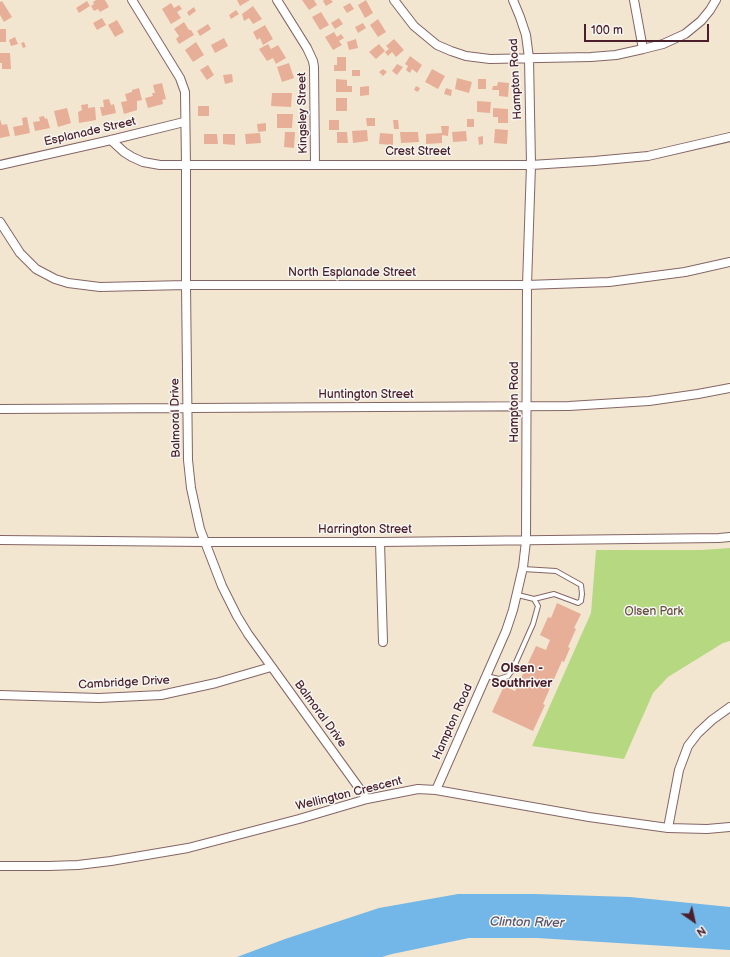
<!DOCTYPE html>
<style>
body{margin:0}
#map{position:relative;width:730px;height:957px;overflow:hidden;background:#f3e6d0;font-family:"Balsamiq Sans",sans-serif}
canvas{display:block}
.north{position:absolute;left:674px;top:901px;width:40px;height:40px;-webkit-text-stroke:3px #f6f6f2;paint-order:stroke;rotate:146deg;font-size:11px;font-weight:700;line-height:16px;text-align:center;color:#4a1f2b}
.north::after{content:'';display:block;margin:auto;width:14px;height:18px;background:#4a1f2b;clip-path:polygon(50% 0,100% 100%,50% 72%,0 100%)}
.scale{position:absolute;left:584px;top:24px;width:125px;height:18px;box-sizing:border-box;border:2px solid #4a1f2b;border-top:0;padding-left:5px;font-size:12px;line-height:14px;white-space:nowrap;color:#4a1f2b;-webkit-text-stroke:3px #f6f6f2;paint-order:stroke}
</style>
<div id="map">
<canvas width="730" height="957"></canvas>
<div class="north">N</div>
<div class="scale">100 m</div>
</div>
<script>
const context = document.querySelector('canvas').getContext('2d');
context.lineJoin = 'round';
function fill(path, color) { context.fillStyle = color; context.fill(path, 'evenodd'); }
const toPath = rows => new Path2D(rows.map(r => 'M' + r).join(''));
function trace(path, color, width, dash) { context.strokeStyle = color; context.lineWidth = width; context.lineCap = dash ? 'butt' : 'round'; context.setLineDash(dash || []); context.stroke(path); }
function label(font, color, halo, rows, align = 'center') {
  context.font = font + ' "Balsamiq Sans",sans-serif'; context.lineWidth = 3; context.setLineDash([]); context.textBaseline = 'middle'; context.strokeStyle = halo; context.fillStyle = color; for (const [text, x, y, turn = 0] of rows) {
    context.save(); context.translate(x, y); context.rotate((+turn || 0) * Math.PI / 180); context.textAlign = isNaN(turn) ? turn : align; if (halo) context.strokeText(text, 0, 0); context.fillText(text, 0, 0); context.restore();
  }
}
fill(toPath([
 [730,548,730,641,723,643,668,677,653,693,624,759,532,746,591,613,596,550,701,550]
]), '#b6d880');
fill(toPath([
 [458,894,535,894,630,897,730,907,730,950,537,938,469,938,392,954,382,957,237,957,285,939,379,908]
]), '#72b7e8');
fill(toPath([
 [96,0,105,0,109,7,100,12,98,9,94,11,91,6,94,4,93,2],
 [237,0,250,0,240,6],
 [302,0,314,0,317,5,309,10],
 [324,0,331,0,333,2,326,6,323,1],
 [366,0,373,13,365,18,358,5],
 [2,1,12,17,4,22,0,15,0,2],
 [87,1,90,6,79,13,76,8],
 [171,3,174,8,179,5,182,9,177,12,181,18,171,24,162,9],
 [350,3,354,9,347,13,343,7],
 [253,6,262,19,253,24,249,18,244,21,242,14],
 [194,7,196,11,189,16,187,12],
 [236,10,239,14,231,19,229,15],
 [321,12,329,25,320,30,312,17],
 [102,18,106,25,97,30,93,23],
 [339,18,343,24,335,29,331,23],
 [378,19,386,32,378,37,370,25],
 [117,20,124,32,115,37,108,25],
 [184,22,189,30,191,30,194,35,179,44,176,39,179,36,174,29],
 [363,23,366,28,358,33,355,27],
 [208,24,211,29,200,36,197,31],
 [265,25,273,39,263,45,260,38,257,40,253,32],
 [0,29,6,29,6,42,0,42],
 [334,32,337,37,341,34,344,38,339,41,342,45,333,50,325,37],
 [15,37,18,44,11,46,9,40],
 [224,38,228,46,215,53,211,45],
 [356,39,358,48,349,50,347,42],
 [394,39,404,50,396,57,392,52,388,56,385,52,389,49,386,46],
 [24,42,26,47,23,48,21,43],
 [196,42,204,55,193,62,185,50],
 [268,44,271,49,278,45,286,58,276,64,273,58,267,61,259,49],
 [379,44,385,51,376,59,369,52],
 [0,53,10,53,11,69,2,69,2,63,0,63],
 [410,56,422,65,417,73,412,69,410,73,406,70,408,66,405,64],
 [337,57,346,57,346,71,334,71,334,65,337,65],
 [289,63,294,78,282,82,277,67],
 [397,64,403,67,397,75,392,71],
 [208,65,214,75,207,80,200,70],
 [383,69,387,72,383,76,379,72],
 [432,69,445,76,438,89,425,82],
 [352,70,360,70,360,76,352,76],
 [232,74,233,82,225,84,223,75],
 [457,78,472,82,469,93,455,89],
 [336,79,347,80,347,86,352,86,352,92,336,92],
 [478,79,486,79,486,89,478,89],
 [498,82,509,83,508,97,499,96,499,90,492,90,493,86,497,86],
 [162,83,166,99,162,100,163,104,148,108,145,98,153,96,152,93,155,93,153,85],
 [369,86,369,95,360,96,360,87],
 [416,86,420,88,418,92,414,90],
 [139,88,142,100,137,101,137,110,124,114,121,102,127,101,125,94,132,92,132,90],
 [446,88,452,90,451,96,444,94],
 [272,93,292,93,291,107,271,106],
 [336,98,347,98,347,111,336,111],
 [109,99,111,105,114,104,116,113,102,116,100,107,104,107,103,100],
 [477,101,491,102,490,113,477,112],
 [88,104,88,108,95,107,96,120,79,123,78,112,82,110,81,105],
 [198,106,209,106,209,116,198,116],
 [67,108,71,123,58,127,54,111],
 [493,108,508,109,508,123,498,123,498,117,493,117],
 [277,114,293,114,292,128,277,128],
 [44,116,45,119,47,118,50,128,35,131,33,122,40,121,39,117],
 [27,117,30,133,15,136,13,127,23,125,22,118],
 [366,118,375,118,375,126,367,126],
 [0,119,2,125,7,124,10,136,0,138],
 [467,119,474,119,474,127,467,127],
 [329,120,339,120,339,130,329,130],
 [393,120,398,120,399,129,394,129],
 [266,123,266,131,258,132,257,124],
 [441,126,449,126,448,136,442,135,442,143,426,144,426,134,442,133],
 [495,129,508,130,507,144,494,143],
 [367,130,368,141,353,143,352,131],
 [466,131,467,141,453,142,452,132],
 [285,132,295,132,294,148,284,147],
 [337,132,347,132,348,143,337,143],
 [400,132,418,132,419,142,401,143],
 [260,133,261,143,246,144,245,134],
 [380,133,393,134,393,145,379,144],
 [204,134,217,134,218,144,204,144],
 [223,134,235,134,235,145,223,144],
 [483,136,483,144,479,145,478,137],
 [557,603,581,614,574,628,576,629,568,647,570,648,564,662,562,661,543,704,545,705,533,731,492,712,504,686,515,691,536,646,546,650,550,640,540,635,548,617,551,618]
]), '#e7af98');
const lane = toPath([
 [523,569,556,571,581,585,582,594,581,601,578,603,554,594,534,599],
 [486,676,499,679,508,676,513,669,533,624,538,606,534,599,518,595]
]);
const street = toPath([
 [132,0,180,78,185,92,186,165,186,285,188,460,191,488,200,529,222,586,237,616,248,634,367,799],
 [277,0,307,48,313,61,314,67,315,164],
 [394,0,414,26,437,45,451,51,466,56,490,59,591,57,616,55,643,49,663,44,685,34,701,21,710,10,716,0],
 [634,0,643,49],
 [111,140,124,152,132,157,143,162,160,165,531,165,594,161,648,156,730,137],
 [0,165,111,140,184,122],
 [0,222,20,253,36,269,55,279,68,283,100,287,186,285,527,285,609,282,685,272,730,262],
 [0,409,569,406,649,401,698,394,730,388],
 [0,540,205,542,380,542,719,538,730,537],
 [380,542,383,642],
 [0,695,99,698,161,695,216,683,271,667],
 [436,790,506,631,513,610,523,567,526,541,527,285,531,165,529,58,526,35,520,17,513,0],
 [668,828,679,770,688,746,698,733,712,720,730,707],
 [0,866,49,866,78,865,111,861,188,848,299,819,367,799,418,789,436,790,589,817,668,828,707,829,730,827]
]);
trace(lane, '#856565', 6);
trace(street, '#856565', 10);
trace(lane, '#fff', 4);
trace(street, '#fff', 8);
label('12px', '#4a1f2b', '#f6f6f2', [
 ["Hampton Road",516,79,-93],
 ["Kingsley Street",303,113,-91],
 ["Esplanade Street",90,132,-13],
 ["Crest Street",418,152],
 ["North Esplanade Street",352,273],
 ["Huntington Street",366,395],
 ["Hampton Road",515,402,-90],
 ["Balmoral Drive",176,418,-91],
 ["Harrington Street",365,530],
 ["Cambridge Drive",124,683,-3],
 ["Balmoral Drive",320,714,54],
 ["Hampton Road",453,722,-66],
 ["Wellington Crescent",349,794,-14]
]);
label('12px', '#654d40', '#f6f6f2', [
 ["Olsen Park",654,612]
]);
label('bold 13px', '#4a1f2b', '#f6f6f2', [
 ["Olsen -",522,669],
 ["Southriver",522,684]
]);
label('italic 13px', '#58546d', '#f6f6f2', [
 ["Clinton River",527,923,1]
]);
</script>
